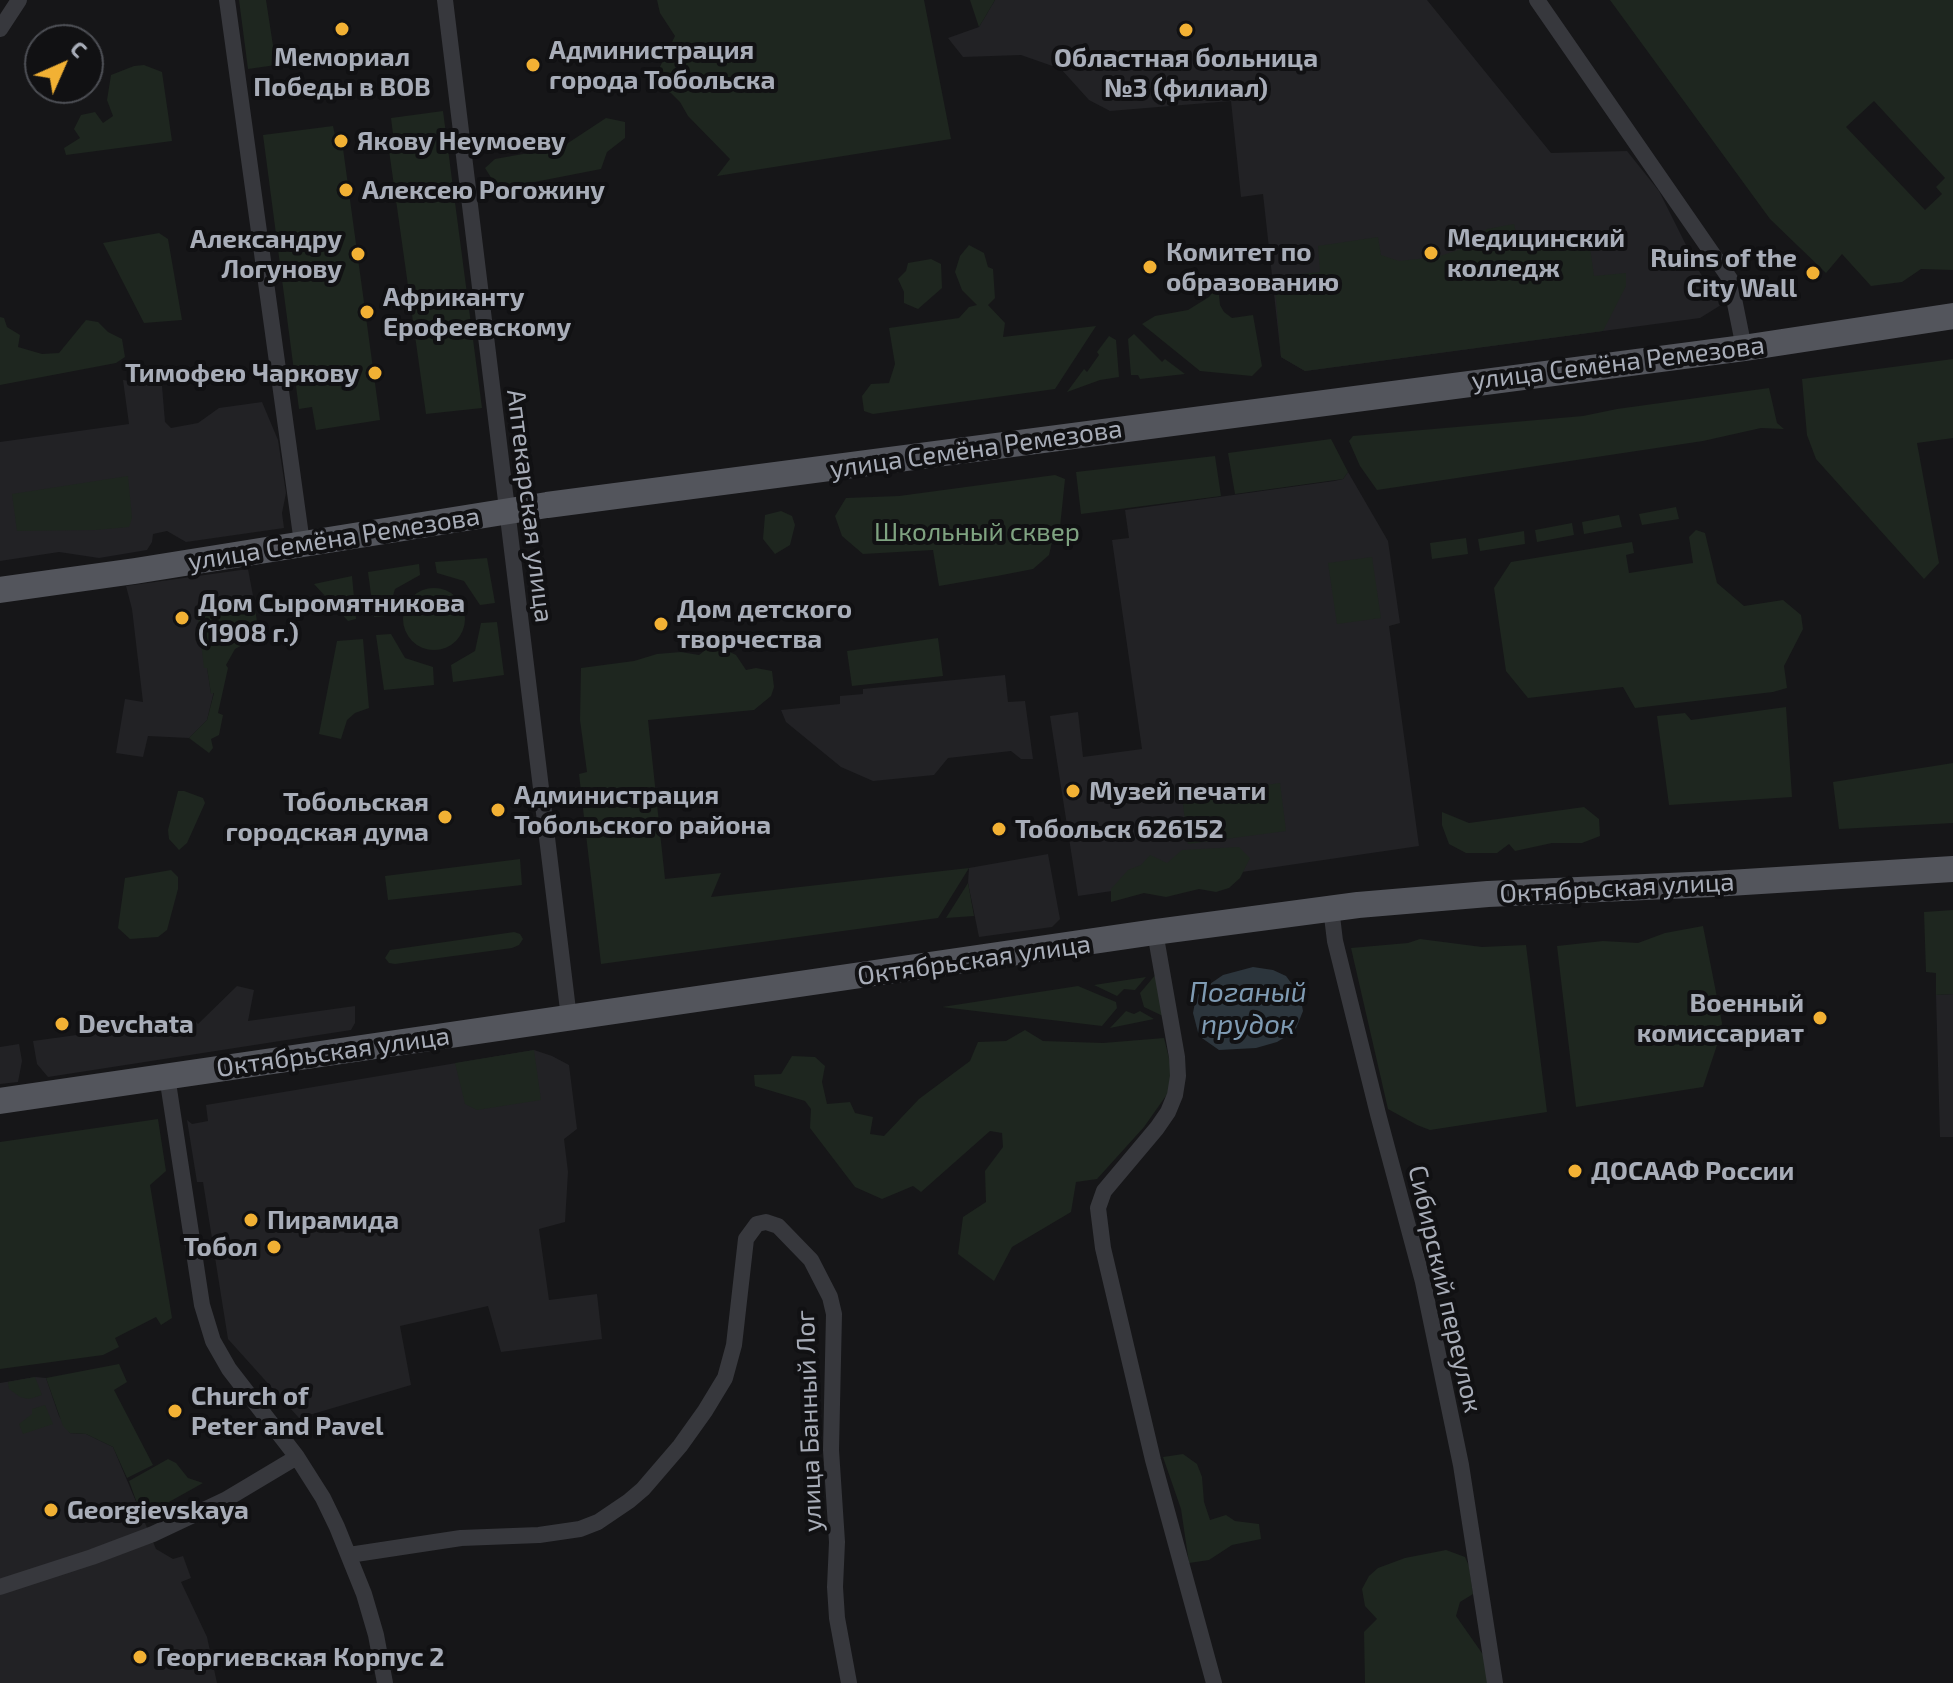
<!DOCTYPE html>
<meta charset="utf-8">
<style>
body{margin:0}
#map{position:relative;width:1953px;height:1683px;overflow:hidden;background:#161618;font-family:"Exo 2",sans-serif}
canvas{display:block}
.north{position:absolute;left:24px;top:24px;width:80px;height:80px;box-sizing:border-box;background:#111113;border:2px solid #4d4f55;border-radius:50%;rotate:45deg;font-size:22px;font-weight:700;line-height:32px;text-align:center;color:#a8adb8}
.north::after{content:'';display:block;margin:auto;width:28px;height:36px;background:#f2b134;clip-path:polygon(50% 0,100% 100%,50% 72%,0 100%)}
</style>
<div id="map">
<canvas width="1953" height="1683"></canvas>
<div class="north">С</div>
</div>
<script>
const context = document.querySelector('canvas').getContext('2d');
context.lineJoin = 'round';
function fill(path, color) { context.fillStyle = color; context.fill(path, 'evenodd'); }
const toPath = rows => new Path2D(rows.map(r => 'M' + r).join(''));
function trace(path, color, width, dash) { context.strokeStyle = color; context.lineWidth = width; context.lineCap = dash ? 'butt' : 'round'; context.setLineDash(dash || []); context.stroke(path); }
function label(font, color, halo, rows, align = 'center') {
  context.font = font + ' "Exo 2",sans-serif'; context.lineWidth = 8; context.setLineDash([]); context.textBaseline = 'middle'; context.strokeStyle = halo; context.fillStyle = color; for (const [text, x, y, turn = 0] of rows) {
    context.save(); context.translate(x, y); context.rotate((+turn || 0) * Math.PI / 180); context.textAlign = isNaN(turn) ? turn : align; if (halo) context.strokeText(text, 0, 0); context.fillText(text, 0, 0); context.restore();
  }
}
fill(toPath([
 [995,0,1427,0,1551,153,1627,151,1659,191,1699,271,1721,305,1700,318,1305,371,1281,357,1263,194,1241,197,1231,101,1110,111,1089,100,1061,69,1021,55,963,57,948,38,979,27],
 [123,380,162,386,165,422,171,428,198,423,219,408,262,402,278,440,286,493,282,513,284,528,186,542,167,531,153,534,152,542,147,550,99,558,59,552,0,561,0,442,129,424],
 [1348,472,1388,541,1400,623,1389,626,1419,846,1078,896,1050,716,1078,712,1083,757,1142,749,1112,540,1129,538,1125,510,1334,481,1343,479],
 [248,569,254,601,235,607,208,603,207,667,211,693,214,691,207,720,189,738,148,736,143,757,116,753,125,699,143,702,132,609,126,586],
 [1005,675,1008,702,1025,701,1033,759,1021,759,1011,751,948,758,934,775,873,781,841,767,786,722,781,710,840,704,840,696,863,694,863,689],
 [1048,854,1060,919,1052,927,979,937,968,883,969,868],
 [237,986,254,990,248,1021,355,1006,355,1023,351,1030,48,1077,37,1064,33,1041,193,1019,198,1024],
 [1953,994,1953,1137,1940,1137,1936,995],
 [19,1044,22,1061,18,1082,0,1084,0,1047],
 [534,1050,552,1056,569,1065,577,1129,564,1139,568,1172,565,1222,539,1229,549,1300,597,1294,602,1339,501,1352,488,1306,400,1326,411,1385,299,1418,228,1339,203,1182,197,1182,187,1120,192,1124,208,1121,206,1105],
 [35,1377,46,1378,59,1416,70,1433,86,1434,113,1447,156,1549,173,1559,183,1556,191,1578,181,1582,207,1637,217,1683,0,1683,0,1383]
]), '#222225');
fill(toPath([
 [239,0,266,0,276,65,248,69],
 [657,0,924,0,951,139,717,176,730,159,688,116,680,102,671,93,660,89,655,77,675,36,660,13],
 [970,0,995,0,979,27],
 [1610,0,1953,0,1953,270,1921,269,1902,282,1871,286,1842,254,1826,273,1770,219],
 [1874,101,1945,178,1936,187,1942,194,1925,210,1846,127],
 [144,65,162,72,172,141,66,155,64,148,80,138,74,129,81,115,95,112,103,123,113,116,107,100,111,75,134,66],
 [443,111,482,408,426,414,387,136,393,134,391,118],
 [606,118,625,122,625,138,607,152,601,169,509,187,497,187,485,168,495,159,562,147],
 [333,126,336,140,342,141,380,420,316,430,312,407,299,409,263,135],
 [1514,224,1518,242,1588,233,1594,276,1626,273,1626,286,1603,331,1305,371,1281,357,1274,277,1320,272,1318,246,1378,237,1381,255,1399,261,1437,257,1470,246,1487,229],
 [159,233,168,239,182,320,144,323,103,243],
 [969,245,984,253,988,267,993,269,995,298,988,305,1005,323,1003,337,1096,326,1055,389,873,414,864,411,862,396,871,384,889,383,895,364,889,328,959,318,969,307,977,305,962,290,955,272,960,256],
 [931,259,941,264,942,288,918,309,904,303,904,292,898,279,906,271,908,263],
 [1218,285,1220,305,1224,312,1232,318,1253,315,1262,366,1252,376,1200,371,1142,324,1155,316,1188,310,1209,297],
 [0,317,4,318,7,327,20,335,18,347,42,354,59,353,86,320,98,322,108,332,122,339,125,357,116,363,0,385],
 [1134,334,1162,362,1165,359,1185,374,1140,379,1138,375,1131,375,1128,339],
 [1109,336,1116,340,1119,377,1100,380,1067,392,1084,369,1087,372,1099,355,1097,352],
 [1953,359,1953,438,1917,443,1939,563,1924,579,1816,459,1807,435,1802,379],
 [1769,388,1777,423,1784,429,1761,428,1703,441,1377,490,1360,466,1349,441,1353,436,1583,416,1617,409],
 [1331,439,1348,472,1343,479,1235,494,1228,453],
 [1215,456,1221,496,1081,514,1076,472],
 [1055,475,1065,479,1060,527,1052,542,1049,555,1033,569,997,576,939,586,933,550,863,554,842,536,835,516,846,498,899,496],
 [128,476,132,518,129,527,96,530,17,531,12,494],
 [1676,507,1679,519,1642,525,1639,514],
 [781,511,792,516,795,525,790,545,775,554,763,539,765,515],
 [1619,515,1622,527,1584,534,1582,522],
 [1572,523,1574,535,1537,542,1535,530],
 [1696,530,1705,533,1717,583,1744,606,1783,600,1801,615,1803,629,1784,666,1787,688,1773,692,1635,708,1623,687,1528,698,1506,671,1494,588,1511,562,1632,542,1634,553,1626,555,1629,573,1693,563,1689,537],
 [1524,531,1525,544,1480,551,1478,539],
 [1466,538,1468,554,1432,559,1430,543],
 [1372,557,1381,618,1337,624,1328,563],
 [487,558,495,603,480,605,464,581,437,573,435,562],
 [419,564,420,575,395,589,387,616,374,617,368,572],
 [352,576,356,619,348,621,314,584],
 '403 619a31 31 0 1 1 62 0a31 31 0 1 1-62 0Z',
 [254,601,259,636,235,649,226,665,228,668,218,713,223,715,219,735,211,739,213,748,209,753,189,738,207,720,214,693,211,694,207,668,204,668,197,608,208,603,235,607],
 [497,622,504,675,453,682,451,665,475,651,481,623],
 [391,634,405,658,433,667,434,685,384,690,376,635],
 [938,638,943,676,852,686,847,651],
 [363,639,369,708,355,713,347,720,341,739,319,734,337,641],
 [713,644,736,655,746,670,756,668,772,671,774,687,771,696,754,710,648,720,665,879,721,873,711,897,969,868,938,918,601,964,579,774,587,772,580,720,581,668,634,661,657,654,681,652,699,655],
 [1786,707,1792,797,1669,805,1657,716,1685,713,1691,720],
 [1953,763,1953,823,1839,829,1833,782],
 [1280,783,1286,831,1188,844,1182,797],
 [178,791,184,791,203,798,205,803,187,843,179,850,169,839,168,830],
 [1584,807,1599,819,1600,836,1582,843,1552,843,1515,851,1509,844,1497,853,1466,853,1449,844,1442,825,1442,812,1469,823],
 [1239,847,1250,858,1240,878,1229,888,1216,892,1199,889,1166,897,1144,893,1111,902,1111,889,1128,870,1141,865,1150,855,1167,863,1182,850],
 [520,859,522,885,388,900,385,876],
 [171,870,178,877,178,889,167,930,158,937,130,939,118,928,125,878],
 [968,883,974,916,946,918],
 [1953,910,1953,994,1936,995,1936,973,1926,972,1924,912],
 [1703,926,1722,1023,1720,1036,1703,1087,1576,1107,1557,946,1603,941,1638,943,1665,933],
 [514,932,520,934,523,939,519,945,512,948,395,964,389,963,385,958,390,950],
 [1420,939,1482,947,1526,945,1547,1112,1430,1130,1417,1125,1388,1109,1351,948,1408,943],
 [1157,973,1165,1017,1144,1007,1140,993],
 [1146,977,1135,990,1124,989,1117,996,1094,985],
 [1078,986,1116,1002,1117,1008,1102,1026,942,1007],
 [1126,1011,1134,1014,1140,1011,1154,1019,1110,1028],
 [1025,1030,1043,1041,1103,1043,1164,1038,1172,1070,1170,1090,1144,1127,1097,1179,1076,1182,1071,1212,1012,1247,994,1281,958,1254,963,1217,986,1202,985,1171,1003,1147,1002,1133,990,1131,921,1192,913,1186,882,1199,855,1187,810,1128,811,1109,805,1101,755,1086,754,1075,781,1074,792,1056,815,1057,825,1066,822,1082,827,1104,850,1102,855,1113,873,1117,870,1134,884,1136,919,1099,970,1061,978,1042,1006,1041],
 [534,1050,541,1100,477,1110,465,1104,455,1063],
 [158,1119,166,1171,150,1185,172,1318,161,1325,156,1317,115,1338,119,1347,103,1355,0,1369,0,1142],
 [119,1364,127,1382,114,1390,153,1465,127,1478,113,1447,86,1434,70,1433,63,1426,46,1378],
 [35,1377,42,1395,29,1399,20,1397,9,1389,8,1382],
 [45,1405,53,1424,23,1434,19,1424,32,1414,32,1409],
 [1183,1454,1197,1464,1202,1477,1204,1502,1210,1520,1226,1515,1235,1521,1259,1524,1261,1539,1232,1545,1209,1560,1189,1563,1181,1509,1163,1457],
 [168,1459,176,1463,188,1478,203,1483,142,1517,129,1481],
 [1446,1550,1465,1557,1469,1566,1473,1594,1460,1602,1456,1616,1484,1656,1489,1683,1365,1683,1364,1632,1377,1619,1365,1606,1362,1589,1369,1576,1378,1568,1405,1558]
]), '#1e261f');
fill(toPath([
 [1253,967,1273,970,1286,976,1300,995,1303,1011,1295,1031,1277,1042,1256,1048,1219,1050,1199,1036,1193,1013,1196,997,1207,986,1223,975]
]), '#2c353c');
trace(toPath([
 [227,0,302,543],
 [445,0,569,1018],
 [1537,0,1730,279,1744,348],
 [0,29,19,0],
 [1331,908,1335,941,1378,1114,1423,1282,1461,1465,1495,1683],
 [1155,932,1177,1057,1178,1076,1175,1095,1168,1112,1157,1128,1104,1191,1098,1208,1103,1248,1153,1460,1214,1683],
 [167,1076,202,1305,213,1341,229,1369,297,1457,323,1498,337,1527,364,1594,376,1635,385,1683],
 [349,1555,461,1538,539,1535,580,1529,598,1522,629,1501,643,1489,680,1446,705,1411,725,1378,734,1345,746,1239,757,1224,766,1222,778,1226,811,1260,830,1297,834,1314,831,1450,837,1542,835,1587,837,1618,849,1683],
 [0,1587,92,1557,153,1534,225,1500,297,1457]
]), '#37383d', 16);
trace(toPath([
 [0,590,135,571,547,505,1744,348,1953,316],
 [0,1101,1155,932,1358,905,1488,894,1713,884,1953,869]
]), '#53555c', 26);
for (const [x, y, r, color] of [
 [342,29,8,"#f2b134"],
 [1186,30,8,"#f2b134"],
 [533,65,8,"#f2b134"],
 [341,141,8,"#f2b134"],
 [346,190,8,"#f2b134"],
 [1431,253,8,"#f2b134"],
 [358,254,8,"#f2b134"],
 [1150,267,8,"#f2b134"],
 [1813,273,8,"#f2b134"],
 [367,312,8,"#f2b134"],
 [375,373,8,"#f2b134"],
 [182,618,8,"#f2b134"],
 [661,624,8,"#f2b134"],
 [1073,791,8,"#f2b134"],
 [498,810,8,"#f2b134"],
 [445,817,8,"#f2b134"],
 [999,829,8,"#f2b134"],
 [1820,1018,8,"#f2b134"],
 [62,1024,8,"#f2b134"],
 [1575,1171,8,"#f2b134"],
 [251,1220,8,"#f2b134"],
 [274,1247,8,"#f2b134"],
 [175,1411,8,"#f2b134"],
 [51,1510,8,"#f2b134"],
 [140,1657,8,"#f2b134"]
]) { const dot = new Path2D(); dot.arc(x, y, r, 0, 2 * Math.PI); context.fillStyle = color; context.fill(dot); trace(dot, '#111113', 3); }
label('bold 26px', '#a8adb8', '#111113', [
 ["Администрация",549,50],
 ["города Тобольска",549,80],
 ["Мемориал",342,57,"center"],
 ["Победы в ВОВ",342,87,"center"],
 ["Областная больница",1186,58,"center"],
 ["№3 (филиал)",1186,88,"center"],
 ["Якову Неумоеву",357,141],
 ["Алексею Рогожину",362,190],
 ["Медицинский",1447,238],
 ["колледж",1447,268],
 ["Александру",342,239,"right"],
 ["Логунову",342,269,"right"],
 ["Комитет по",1166,252],
 ["образованию",1166,282],
 ["Ruins of the",1797,258,"right"],
 ["City Wall",1797,288,"right"],
 ["Африканту",383,297],
 ["Ерофеевскому",383,327],
 ["Тимофею Чаркову",359,373,"right"],
 ["Дом Сыромятникова",198,603],
 ["(1908 г.)",198,633],
 ["Дом детского",677,609],
 ["творчества",677,639],
 ["Музей печати",1089,791],
 ["Администрация",514,795],
 ["Тобольского района",514,825],
 ["Тобольская",429,802,"right"],
 ["городская дума",429,832,"right"],
 ["Тобольск 626152",1015,829],
 ["Военный",1804,1003,"right"],
 ["комиссариат",1804,1033,"right"],
 ["Devchata",78,1024],
 ["ДОСААФ России",1591,1171],
 ["Пирамида",267,1220],
 ["Тобол",258,1247,"right"],
 ["Church of",191,1396],
 ["Peter and Pavel",191,1426],
 ["Georgievskaya",67,1510],
 ["Георгиевская Корпус 2",156,1657]
], 'left');
label('26px', '#a8adb8', '#111113', [
 ["улица Семёна Ремезова",1618,363,-7],
 ["улица Семёна Ремезова",976,449,-8],
 ["Аптекарская улица",530,506,83],
 ["улица Семёна Ремезова",334,539,-9],
 ["Октябрьская улица",1617,888,-3],
 ["Октябрьская улица",974,960,-8],
 ["Октябрьская улица",333,1052,-8],
 ["Сибирский переулок",1445,1289,77],
 ["улица Банный Лог",809,1421,-92]
]);
label('26px', '#7fa381', '#111113', [
 ["Школьный сквер",977,532]
]);
label('italic 28px', '#7f9bb3', '#111113', [
 ["Поганый",1248,993],
 ["прудок",1248,1025]
]);
</script>
